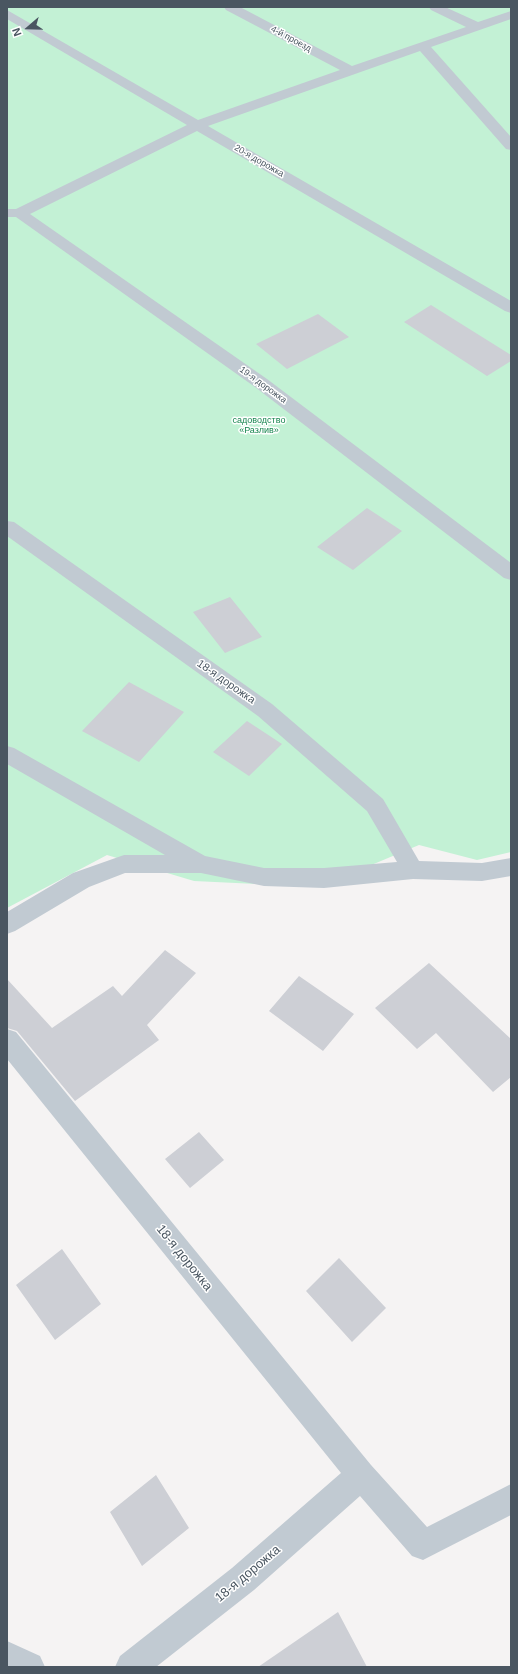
<!DOCTYPE html>
<meta charset="utf-8">
<style>
body{margin:0}
#map{position:relative;width:518px;height:1674px;overflow:hidden;background:#f5f3f3;font-family:Helvetica,sans-serif}
canvas{display:block}
.frame{position:absolute;inset:0;border:8px solid #4a5661;pointer-events:none}
.north{position:absolute;left:8px;top:8px;width:40px;height:40px;-webkit-text-stroke:3px #fff;paint-order:stroke;rotate:250deg;font-size:11px;font-weight:700;line-height:16px;text-align:center;color:#4a5661}
.north::after{content:'';display:block;margin:auto;width:14px;height:18px;background:#4a5661;clip-path:polygon(50% 0,100% 100%,50% 72%,0 100%)}
</style>
<div id="map">
<canvas width="518" height="1674"></canvas>
<div class="frame"></div>
<div class="north">N</div>
</div>
<script>
const context = document.querySelector('canvas').getContext('2d');
context.lineJoin = 'round';
function fill(path, color) { context.fillStyle = color; context.fill(path, 'evenodd'); }
const toPath = rows => new Path2D(rows.map(r => 'M' + r).join(''));
function label(font, color, halo, rows, align = 'center') {
  context.font = font + ' Helvetica,sans-serif'; context.lineWidth = 3; context.setLineDash([]); context.textBaseline = 'middle'; context.strokeStyle = halo; context.fillStyle = color; for (const [text, x, y, turn = 0] of rows) {
    context.save(); context.translate(x, y); context.rotate((+turn || 0) * Math.PI / 180); context.textAlign = isNaN(turn) ? turn : align; if (halo) context.strokeText(text, 0, 0); context.fillText(text, 0, 0); context.restore();
  }
}
fill(toPath([
 [7,7,511,7,511,852,477,860,419,845,319,887,194,881,107,855,7,908]
]), '#c3f1d5');
fill(toPath([
 [431,305,511,355,511,361,487,376,404,322],
 [318,314,349,337,287,369,256,344],
 [367,508,402,531,353,570,317,547],
 [230,597,262,637,225,653,193,612],
 [129,682,184,712,139,762,82,731],
 [247,721,282,744,249,776,213,752],
 [165,950,196,973,147,1025,159,1040,75,1101,17,1031,7,1028,7,979,52,1028,113,986,122,996],
 [429,963,511,1039,511,1077,493,1092,436,1033,417,1049,375,1008],
 [299,976,354,1014,323,1051,269,1011],
 [199,1132,224,1160,190,1188,165,1159],
 [62,1249,101,1304,55,1340,16,1285],
 [339,1258,386,1308,352,1342,306,1291],
 [156,1475,189,1528,142,1566,110,1512],
 [338,1612,367,1667,258,1667]
]), '#cdcfd5');
fill(toPath([
 [224,7,240,7,352,66,466,27,431,10,429,7,445,7,478,22,511,11,511,19,431,47,511,137,511,150,506,149,420,51,208,126,511,301,511,313,505,311,197,131,30,214,267,379,511,563,511,580,504,578,255,387,16,217,7,217,7,209,16,209,187,125,7,19,7,10,198,120,340,70,226,10,224,7],
 [7,521,14,522,272,704,383,799,419,861,482,863,511,858,511,876,482,881,413,879,324,888,264,886,201,873,125,873,89,887,15,931,7,934,7,912,73,873,124,855,165,855,7,764,7,746,14,748,205,856,264,868,324,868,397,862,367,811,258,716,7,536,7,521],
 [7,1029,16,1032,371,1465,427,1527,511,1484,511,1515,423,1560,412,1556,360,1496,254,1590,156,1667,115,1667,120,1656,232,1568,341,1473,7,1059,7,1029],
 [7,1641,40,1656,45,1667,7,1667,7,1641]
]), '#c1cad2');
label('9px', '#4a5661', '#fff', [
 ["4-й проезд",291,39,28],
 ["20-я дорожка",259,161,30],
 ["19-я дорожка",263,385,36]
]);
label('9px', '#17864f', '#fff', [
 ["садоводство",259,421],
 ["«Разлив»",259,431]
]);
label('11px', '#4a5661', '#fff', [
 ["18-я дорожка",226,682,35]
]);
label('13px', '#4a5661', '#fff', [
 ["18-я дорожка",184,1258,51],
 ["18-я дорожка",248,1574,-40]
]);
</script>
